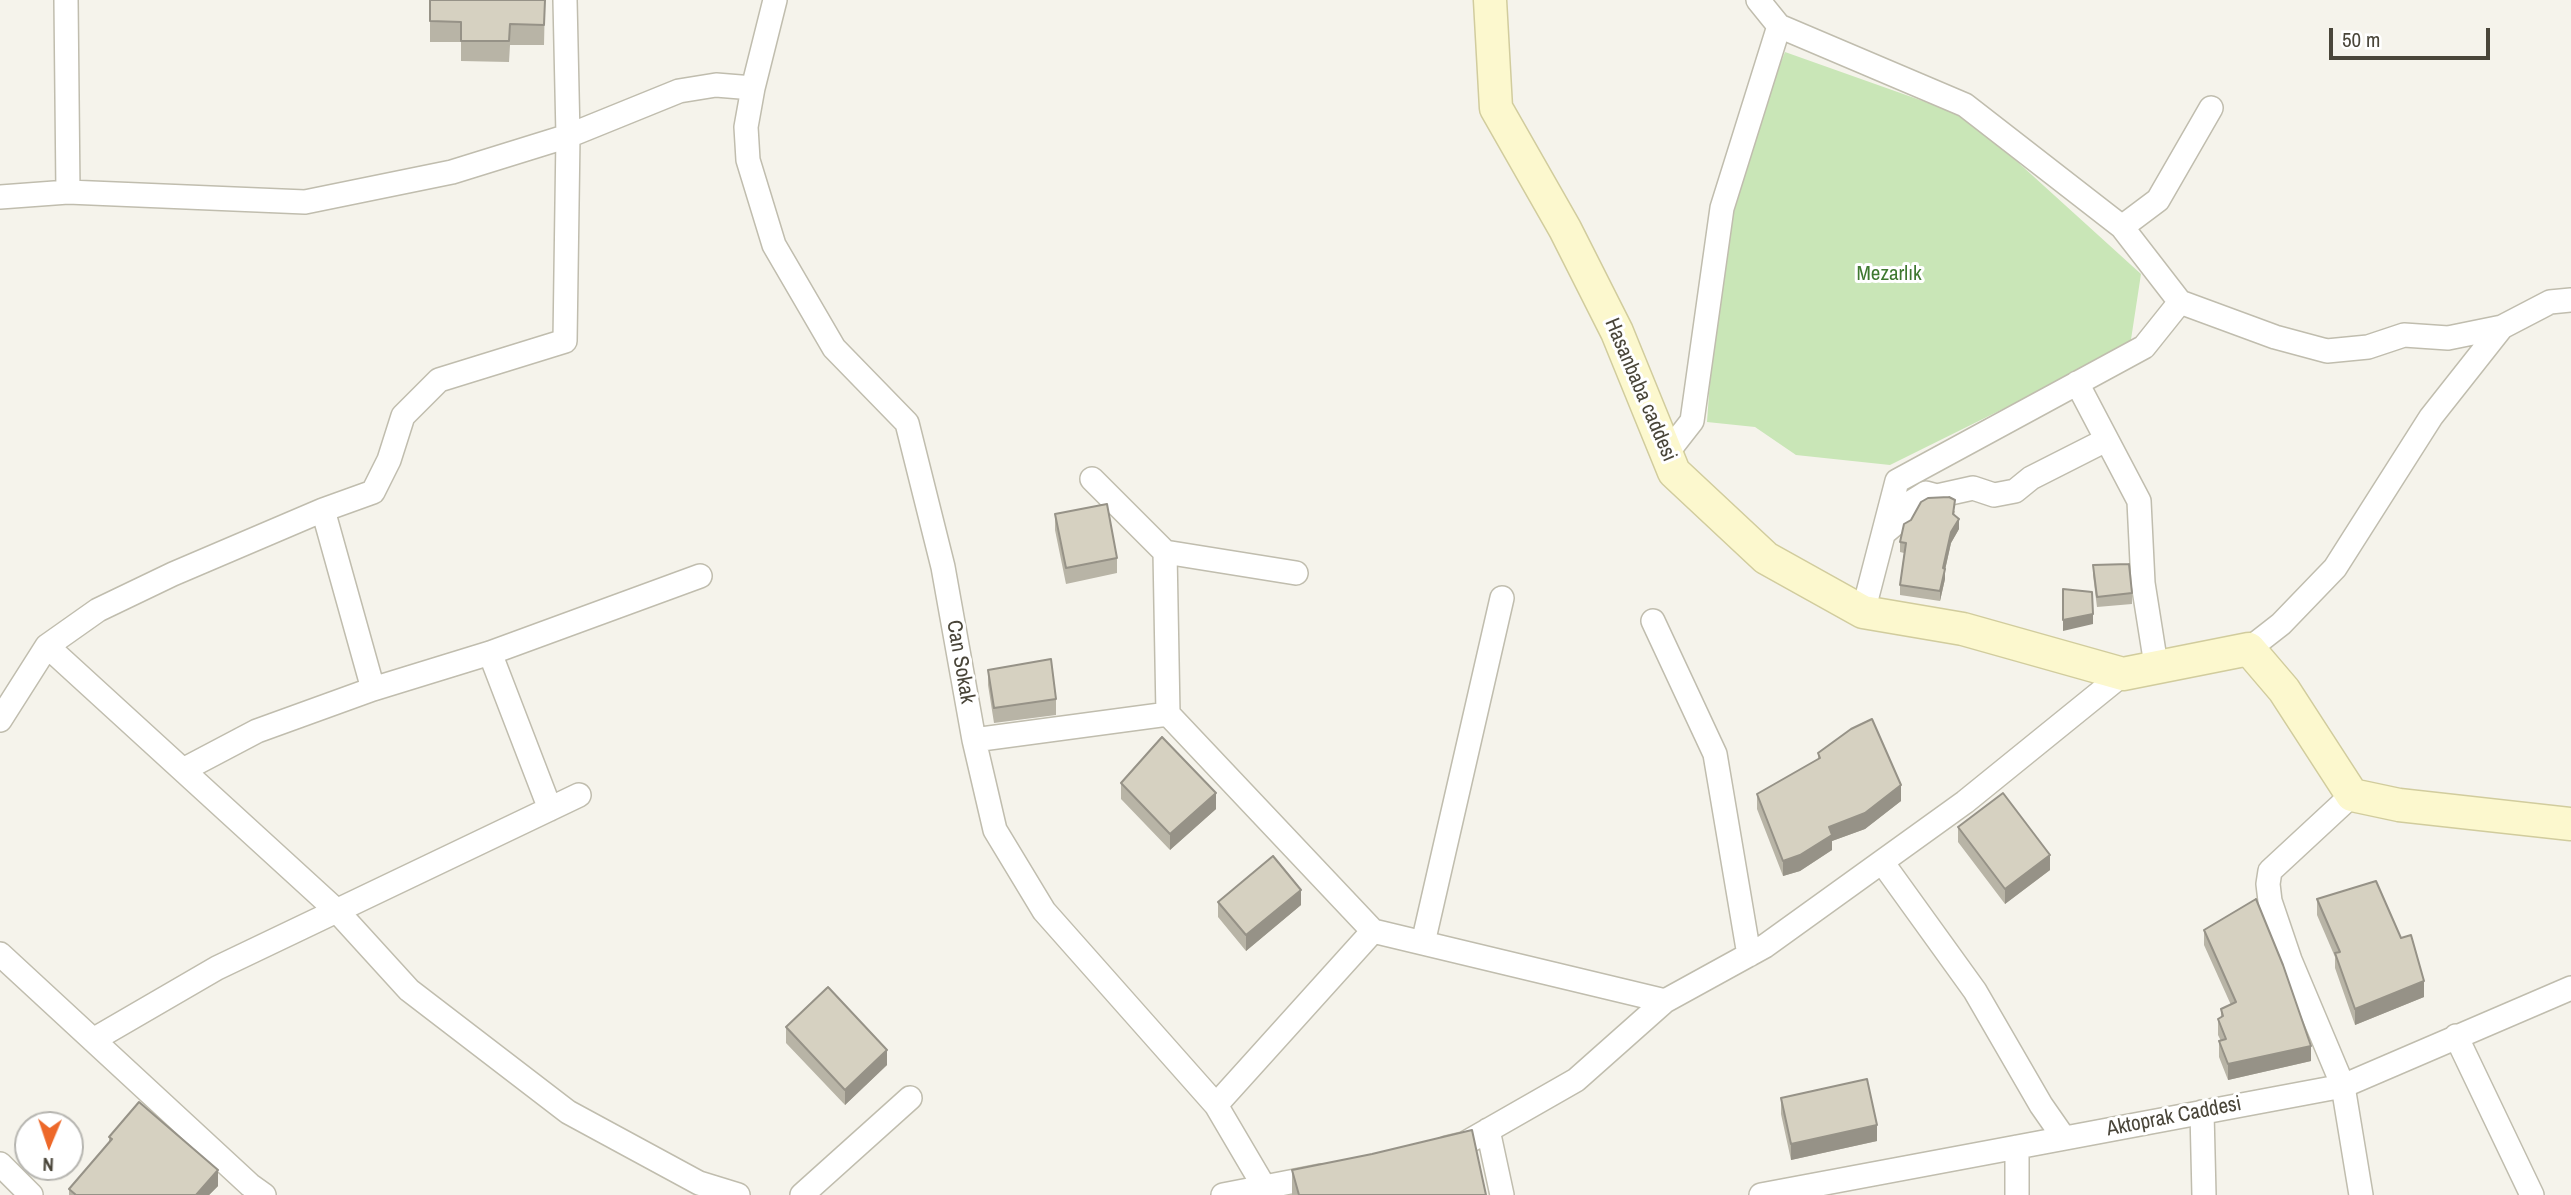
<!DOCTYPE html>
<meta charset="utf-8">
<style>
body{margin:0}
#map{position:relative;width:2571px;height:1195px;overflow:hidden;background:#f5f3eb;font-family:"Archivo Narrow",sans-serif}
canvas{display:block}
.north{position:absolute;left:14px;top:1111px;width:70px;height:70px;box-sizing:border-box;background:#fff;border:2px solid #b6b5b0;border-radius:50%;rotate:182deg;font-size:19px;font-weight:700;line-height:28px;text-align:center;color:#494539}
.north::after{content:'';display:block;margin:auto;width:24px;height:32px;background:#ed6829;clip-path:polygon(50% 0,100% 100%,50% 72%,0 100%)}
.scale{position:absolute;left:2329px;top:28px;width:161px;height:32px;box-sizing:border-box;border:4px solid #494539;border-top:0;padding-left:9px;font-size:21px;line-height:24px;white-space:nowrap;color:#494539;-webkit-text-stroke:5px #fff;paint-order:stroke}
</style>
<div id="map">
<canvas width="2571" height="1195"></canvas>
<div class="north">N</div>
<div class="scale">50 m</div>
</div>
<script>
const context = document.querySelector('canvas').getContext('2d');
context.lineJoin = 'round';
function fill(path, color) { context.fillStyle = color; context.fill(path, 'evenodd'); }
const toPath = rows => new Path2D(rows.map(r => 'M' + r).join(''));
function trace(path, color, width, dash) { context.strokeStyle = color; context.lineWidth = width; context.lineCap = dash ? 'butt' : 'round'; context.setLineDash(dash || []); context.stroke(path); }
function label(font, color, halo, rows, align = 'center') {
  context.font = font + ' "Archivo Narrow",sans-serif'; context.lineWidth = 6; context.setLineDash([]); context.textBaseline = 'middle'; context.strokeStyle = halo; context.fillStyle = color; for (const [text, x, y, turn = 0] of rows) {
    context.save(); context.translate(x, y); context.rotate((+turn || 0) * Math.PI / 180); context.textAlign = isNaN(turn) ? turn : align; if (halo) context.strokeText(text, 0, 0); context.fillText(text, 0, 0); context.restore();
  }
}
fill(toPath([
 [1785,52,1968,117,2141,274,2130,346,1890,465,1796,455,1755,427,1707,422,1722,208]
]), '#c9e6b7');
const street = toPath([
 [66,0,68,192],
 [775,0,753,88,746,127,748,160,774,245,834,348,907,423,943,567,974,740,995,830,1044,911,1216,1105,1269,1195],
 [1758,0,1779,26,1965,105,2122,227,2180,302],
 [0,197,68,192,305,202,452,172,568,136,679,91,716,85,753,88],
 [2122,227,2158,200,2211,108],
 [2077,383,2139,501,2143,583,2156,665],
 [1667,453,1692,421,1722,208,1779,26],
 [1092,479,1165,552,1296,573],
 [323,510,373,689],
 [1884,533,1903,517,1910,503,1926,493,1937,496,1973,488,1994,495,2015,491,2031,478,2106,440],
 [1165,552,1168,714,1373,931,1665,1001],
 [1863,612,1897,481,2144,347,2180,302,2275,337,2327,351,2368,347,2404,335,2448,338,2502,327],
 [1653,621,1715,754,1749,955],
 [47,646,337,911,409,990,568,1112,699,1183,738,1195],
 [2249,649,2281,624,2335,568,2431,417,2502,327,2550,302,2571,300],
 [490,653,550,809],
 [0,720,47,646,98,610,173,574,323,510,373,492,389,460,403,416,439,380,565,341,568,136,565,0],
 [974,740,1168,714],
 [183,770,257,731,373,689,490,653,700,576],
 [2352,795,2270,871,2268,884,2270,901,2290,960,2343,1086,2361,1195],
 [1882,862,1975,991,2041,1105,2064,1138],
 [1423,943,1502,598],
 [0,954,250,1185,264,1195],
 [2456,1036,2532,1195],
 [93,1040,217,968,579,795],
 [1216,1105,1373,931],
 [2202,1112,2204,1195],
 [1488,1130,1502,1195],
 [1447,1148,1464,1144,1576,1080,1665,1001,1765,946,1965,802,2123,674],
 [0,1164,31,1195],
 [802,1195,910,1098],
 [1223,1195,1321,1176],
 [1761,1195,2343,1086,2571,988],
 [2017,1195,2017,1147]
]);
const secondary = toPath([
 [1490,0,1496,108,1565,229,1617,332,1674,472,1766,558,1863,612,1963,629,2123,674,2249,649,2284,690,2352,795,2399,805,2571,824]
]);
trace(street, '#c0bdae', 26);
trace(secondary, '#d1cc9d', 35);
trace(street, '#fff', 23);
trace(secondary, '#fcf8ce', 32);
fill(toPath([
 [430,0,545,0,544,45,510,45,509,62,461,61,461,42,430,42],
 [1955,511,1954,515,1959,529,1951,543,1945,570,1945,579,1940,601,1900,595,1900,585,1904,553,1900,552,1900,542,1911,520],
 [1055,514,1117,558,1117,573,1066,584,1055,530],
 [2093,565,2132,593,2132,604,2097,607,2093,575],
 [988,670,1056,699,1056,715,994,723,988,685],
 [1818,753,1901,801,1865,829,1832,841,1832,850,1800,871,1783,876,1757,809,1757,794,1818,759],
 [1121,783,1216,809,1170,850,1121,799],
 [1958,827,2050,870,2005,904,1958,842],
 [2317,899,2401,938,2424,997,2355,1025,2335,968,2335,957,2317,915],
 [1218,902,1301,905,1246,951,1218,917],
 [2204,930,2311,1061,2228,1080,2219,1057,2219,1041,2221,1041,2218,1035,2218,1019,2221,1018,2221,1009,2231,1005,2204,945],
 [786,1027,887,1065,845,1105,786,1043],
 [1781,1098,1877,1141,1791,1160,1781,1114],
 [109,1137,218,1186,209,1195,69,1195,69,1189,109,1142],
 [1372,1154,1486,1195,1292,1195,1292,1170]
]), '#b8b4a6');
fill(toPath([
 [1959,519,1959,529,1951,543,1945,570,1945,579,1940,601,1940,591,1943,568,1951,532],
 [2093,614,2093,624,2063,631,2063,620],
 [1901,785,1901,801,1865,829,1832,841,1832,850,1800,871,1783,876,1783,861,1829,827],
 [1216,793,1216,809,1170,850,1170,834],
 [2050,855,2050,870,2005,904,2005,889],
 [1301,890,1301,905,1246,951,1246,935],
 [2424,981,2424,997,2355,1025,2355,1009],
 [2311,1046,2311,1061,2228,1080,2228,1064],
 [887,1050,887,1065,845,1105,845,1090],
 [1877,1125,1877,1141,1791,1160,1791,1144],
 [218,1170,218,1186,209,1195,196,1195]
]), '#969287');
const building = toPath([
 [430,0,545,0,544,25,510,24,509,41,461,41,461,22,430,21,430,0],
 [1949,497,1955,500,1953,514,1959,519,1951,532,1943,568,1945,569,1940,591,1900,585,1906,543,1900,542,1904,524,1911,520,1921,502,1928,498,1949,497],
 [1107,504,1117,558,1066,568,1055,514,1107,504],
 [2129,564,2132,593,2097,597,2093,565,2129,564],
 [2063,589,2092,592,2093,614,2063,620,2063,589],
 [1051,659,1056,699,994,708,988,670,1051,659],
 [1872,719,1901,785,1865,813,1829,827,1832,835,1800,855,1783,861,1757,794,1820,758,1818,753,1851,729,1872,719],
 [1162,737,1216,793,1170,834,1121,783,1162,737],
 [2003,793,2050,855,2005,889,1958,827,2003,793],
 [1273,856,1301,890,1246,935,1218,902,1273,856],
 [2376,881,2401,938,2411,935,2424,981,2355,1009,2335,953,2340,952,2317,899,2376,881],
 [2256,899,2283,965,2311,1046,2228,1064,2219,1041,2226,1039,2218,1019,2223,1016,2221,1009,2236,1002,2204,930,2256,899],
 [828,987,887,1050,845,1090,786,1027,828,987],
 [1867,1079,1877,1125,1791,1144,1781,1098,1867,1079],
 [139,1102,218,1170,196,1195,76,1195,69,1189,112,1139,109,1137,139,1102],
 [1472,1130,1486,1195,1299,1195,1292,1170,1372,1154,1472,1130]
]);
fill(building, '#d6d1c1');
trace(building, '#969287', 2);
label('21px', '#3e782f', '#fff', [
 ["Mezarlık",1889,274]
]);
label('21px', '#494539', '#fff', [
 ["Hasanbaba caddesi",1640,390,67],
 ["Can Sokak",960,662,80],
 ["Aktoprak Caddesi",2174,1117,-11]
]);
</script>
